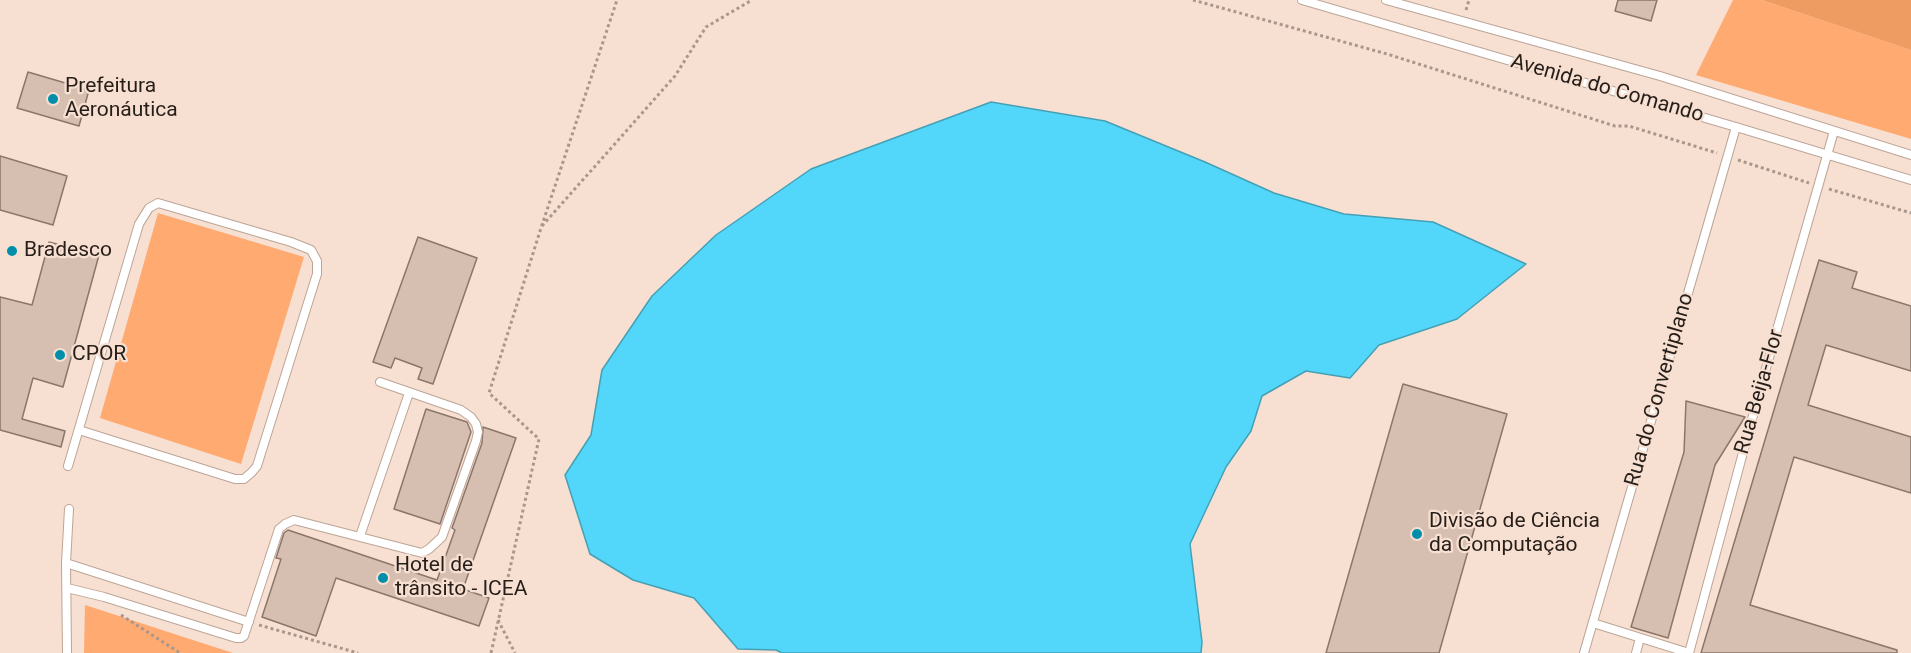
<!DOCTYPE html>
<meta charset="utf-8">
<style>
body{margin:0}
canvas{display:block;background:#f7dfd1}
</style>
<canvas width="1911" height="653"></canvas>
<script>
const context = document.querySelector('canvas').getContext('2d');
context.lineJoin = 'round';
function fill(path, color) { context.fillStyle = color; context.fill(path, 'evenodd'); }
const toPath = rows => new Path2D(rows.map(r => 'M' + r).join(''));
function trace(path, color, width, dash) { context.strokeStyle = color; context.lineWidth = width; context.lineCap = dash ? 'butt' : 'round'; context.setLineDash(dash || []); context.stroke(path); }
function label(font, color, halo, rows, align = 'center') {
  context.font = font + ' Roboto,sans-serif'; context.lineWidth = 4.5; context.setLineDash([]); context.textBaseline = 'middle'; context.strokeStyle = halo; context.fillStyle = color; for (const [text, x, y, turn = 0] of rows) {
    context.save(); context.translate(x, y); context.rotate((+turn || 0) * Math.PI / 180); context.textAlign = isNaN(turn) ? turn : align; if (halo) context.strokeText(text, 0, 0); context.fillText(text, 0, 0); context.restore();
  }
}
fill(toPath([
 [1733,0,1762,0,1911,50,1911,139,1696,75],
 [158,213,304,257,241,464,100,418],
 [85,605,233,653,84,653]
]), '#feaa71');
fill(toPath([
 [1762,0,1911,0,1911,50]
]), '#ef9c63');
const water = toPath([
 [991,102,1105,121,1205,162,1274,193,1344,214,1433,222,1526,264,1457,319,1379,345,1350,378,1306,371,1262,396,1251,431,1226,467,1190,544,1202,642,1201,653,782,653,776,650,738,649,694,598,633,580,590,554,565,475,591,435,602,370,652,296,716,235,811,169,991,102]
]);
fill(water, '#52d7fa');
trace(water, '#45a0b6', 1.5);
const building = toPath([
 [1618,0,1657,0,1651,21,1615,11,1618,0],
 [28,72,89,90,79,126,17,108,28,72],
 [0,156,67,176,53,225,0,210,0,156],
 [418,237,477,258,433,384,418,379,422,368,395,358,391,368,373,362,418,237],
 [49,242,99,255,63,387,33,378,22,419,65,431,61,447,0,430,0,297,32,305,49,242],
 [1819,260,1857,272,1852,288,1911,306,1911,371,1826,345,1808,405,1911,437,1911,493,1794,457,1750,605,1897,650,1897,653,1701,653,1819,260],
 [1403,384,1507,414,1439,653,1326,653,1403,384],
 [1686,401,1745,417,1715,465,1668,638,1631,627,1684,452,1686,401],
 [426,409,467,422,471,432,440,524,394,509,426,409],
 [483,427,516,438,463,589,489,598,479,626,336,578,316,636,262,617,281,559,276,558,284,533,288,530,437,580,455,530,452,528,482,443,483,427]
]);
fill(building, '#d6bfb0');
trace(building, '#8b7669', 1.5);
const lane = toPath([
 [1302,0,1736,127,1911,180],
 [1386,0,1660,76,1911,155],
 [68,466,134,241,139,224,149,208,158,203,291,242,311,250,317,261,317,274,257,466,252,472,244,479,235,479,79,430],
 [360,536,409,393],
 [66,563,249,622],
 [67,588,104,597,236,638,241,638,244,636,279,529,285,524,294,520,422,553,429,549,442,537,476,441,478,432,476,424,471,417,461,410,380,382],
 [1593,623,1689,653,1762,382,1834,131],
 [67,653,66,563,69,509],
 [1584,653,1736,127],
 [1636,653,1640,638]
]);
trace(lane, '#bca597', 10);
trace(toPath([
 [1193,0,1387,54,1615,126,1629,126,1717,153],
 [1466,10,1469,0],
 [1738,160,1809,183],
 [1829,189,1911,213],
 [542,226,675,76,706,27,752,0],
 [121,615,180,653],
 [498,620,515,653],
 [259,625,358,653],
 [491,653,539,439,489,393,541,228,617,0]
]), '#a9978d', 3, [3, 3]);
trace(lane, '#fff', 8);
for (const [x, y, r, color] of [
 [53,99,6,"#008eaa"],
 [12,251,6,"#008eaa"],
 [60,355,6,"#008eaa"],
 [1417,534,6,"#008eaa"],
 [383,578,6,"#008eaa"]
]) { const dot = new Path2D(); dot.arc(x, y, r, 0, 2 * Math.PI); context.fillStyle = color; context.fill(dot); trace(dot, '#f7dfd1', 2); }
label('21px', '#261e19', '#f7dfd1', [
 ["Prefeitura",65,87],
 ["Aeronáutica",65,111],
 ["Bradesco",24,251],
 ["CPOR",72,355],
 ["Divisão de Ciência",1429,522],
 ["da Computação",1429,546],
 ["Hotel de",395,566],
 ["trânsito - ICEA",395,590]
], 'left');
label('21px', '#261e19', '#f7dfd1', [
 ["Avenida do Comando",1607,89,16],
 ["Rua do Convertiplano",1660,390,-74],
 ["Rua Beija-Flor",1760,392,-74]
]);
</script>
